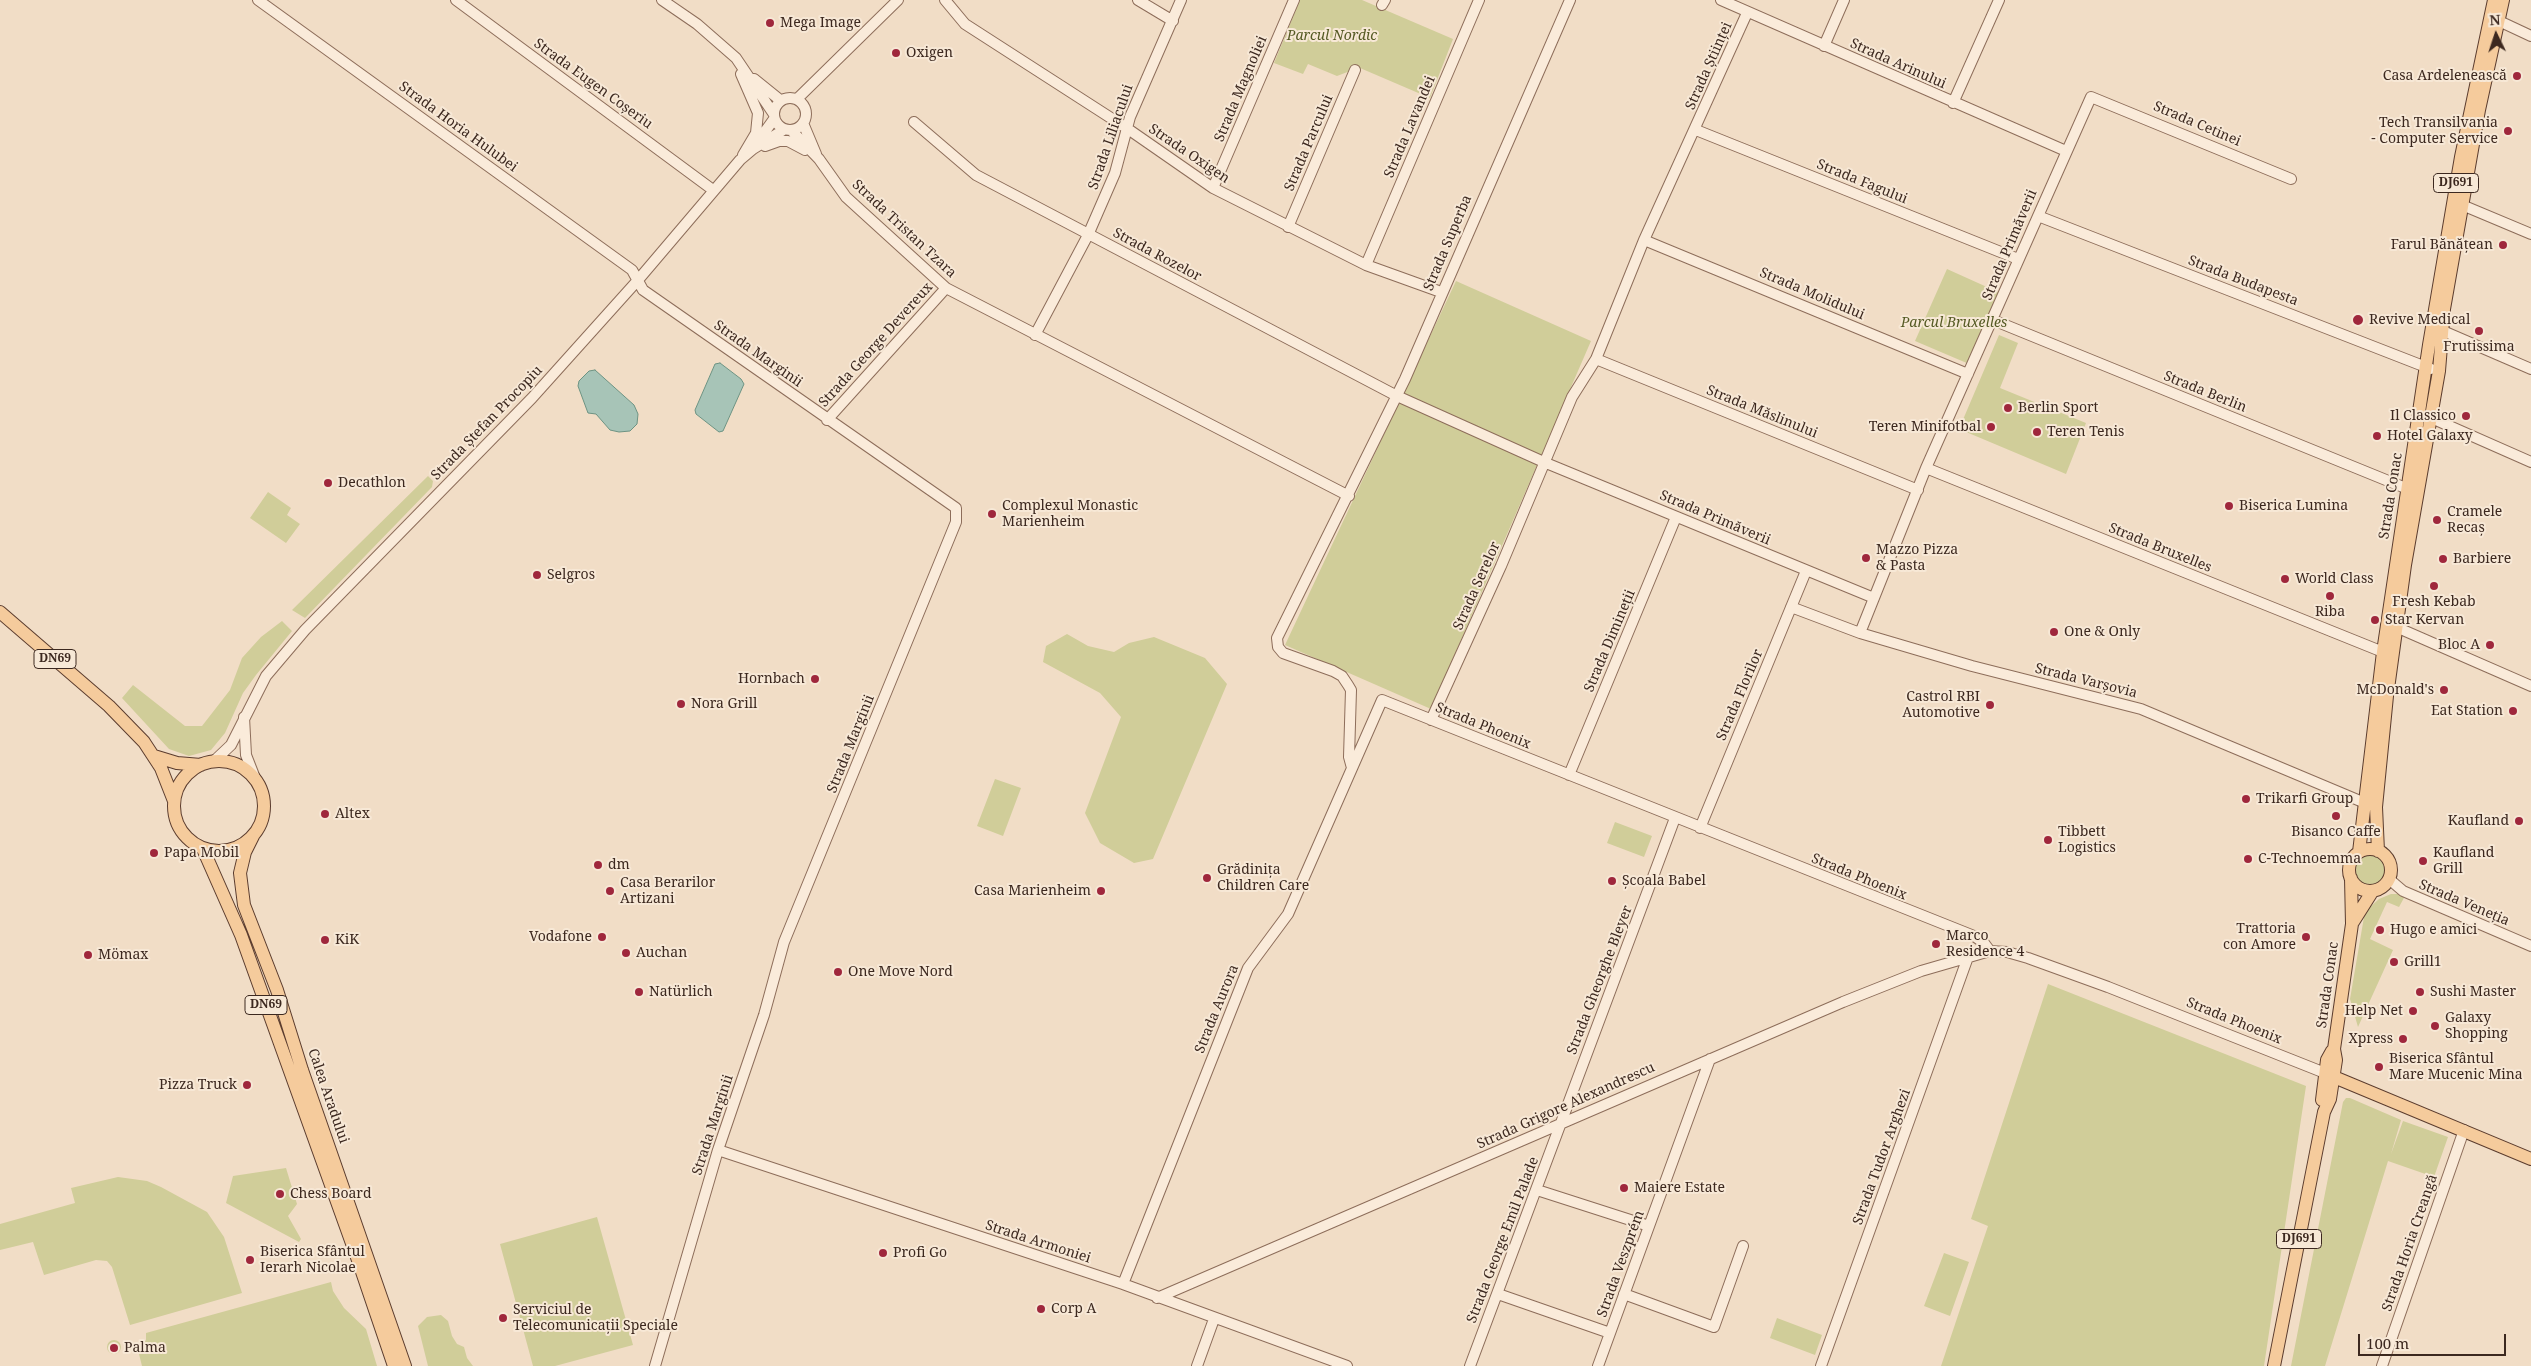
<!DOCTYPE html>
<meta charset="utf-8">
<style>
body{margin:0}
#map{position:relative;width:2531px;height:1366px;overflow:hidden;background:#f1ddc6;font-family:"Noto Serif",serif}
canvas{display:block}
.north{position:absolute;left:2471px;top:10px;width:50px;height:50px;-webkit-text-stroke:4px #f7e8d6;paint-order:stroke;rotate:356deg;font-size:14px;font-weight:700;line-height:20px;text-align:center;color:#3c281f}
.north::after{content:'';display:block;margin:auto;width:18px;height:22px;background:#3c281f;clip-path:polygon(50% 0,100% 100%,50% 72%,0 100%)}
.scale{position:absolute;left:2358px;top:1334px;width:148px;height:22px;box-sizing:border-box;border:2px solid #3c281f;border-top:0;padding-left:6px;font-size:15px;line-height:18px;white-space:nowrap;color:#3c281f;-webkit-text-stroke:4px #f7e8d6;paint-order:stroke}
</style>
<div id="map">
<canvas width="2531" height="1366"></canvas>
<div class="north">N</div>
<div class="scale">100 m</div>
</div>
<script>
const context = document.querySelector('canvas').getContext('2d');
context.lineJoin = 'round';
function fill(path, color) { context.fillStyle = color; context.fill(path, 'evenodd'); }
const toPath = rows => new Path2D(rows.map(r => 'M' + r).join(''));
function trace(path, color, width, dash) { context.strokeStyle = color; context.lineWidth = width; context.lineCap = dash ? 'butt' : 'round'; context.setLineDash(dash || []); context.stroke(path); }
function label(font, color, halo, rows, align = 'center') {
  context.font = font + ' "Noto Serif",serif'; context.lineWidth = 4; context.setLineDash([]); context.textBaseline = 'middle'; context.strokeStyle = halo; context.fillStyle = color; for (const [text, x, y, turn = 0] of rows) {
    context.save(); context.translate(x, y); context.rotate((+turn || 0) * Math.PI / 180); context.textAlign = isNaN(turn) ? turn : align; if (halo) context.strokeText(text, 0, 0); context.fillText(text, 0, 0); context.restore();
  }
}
fill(toPath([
 [1300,0,1362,0,1453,39,1430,98,1353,65,1350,71,1337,76,1308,64,1303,74,1274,63],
 [1947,269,1998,292,1969,364,1915,341],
 [1456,281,1591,341,1431,709,1285,645],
 [1999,335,2018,343,2000,388,2086,423,2066,474,1959,429],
 [428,476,433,481,432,487,305,618,292,610],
 [268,492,291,508,287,515,300,524,286,543,250,518],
 [282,621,292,631,256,675,243,693,225,733,211,750,189,756,169,749,122,698,133,685,185,726,202,726,230,690,242,658,261,637],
 [1067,634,1088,646,1114,652,1129,643,1154,637,1205,658,1227,684,1153,859,1134,863,1100,843,1085,813,1121,717,1100,693,1043,662,1046,646],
 [995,779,1021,788,1003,836,977,826],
 [1615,822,1652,836,1644,857,1607,843],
 '2355 870a15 15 0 1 1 30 0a15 15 0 1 1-30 0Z',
 [2399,894,2405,896,2399,907,2387,902,2370,939,2393,950,2358,1027,2350,999,2364,917,2369,908,2379,899,2391,894],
 [2048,984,2306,1086,2264,1366,1941,1366,1988,1226,1971,1219],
 [2346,1098,2350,1098,2401,1120,2391,1154,2403,1121,2448,1137,2434,1177,2388,1161,2325,1366,2291,1366,2343,1102],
 [286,1168,297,1204,288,1216,301,1239,299,1242,226,1203,233,1176],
 [118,1177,147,1181,161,1187,207,1212,224,1237,242,1293,130,1325,112,1267,107,1261,96,1260,44,1275,33,1242,0,1250,0,1224,75,1203,71,1188],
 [597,1217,633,1345,555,1366,533,1366,500,1244],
 [1944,1253,1969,1262,1950,1316,1924,1306],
 [331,1282,333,1291,344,1308,366,1329,377,1366,142,1366,138,1350,146,1340,146,1333],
 [441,1315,448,1321,452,1336,457,1344,464,1347,467,1358,473,1366,428,1366,418,1326,427,1317],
 [1777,1318,1822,1335,1815,1355,1770,1338],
 '107 1347a7 7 0 1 1 14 0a7 7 0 1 1-14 0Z'
]), '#d0cd99');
const water = toPath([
 [720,363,741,379,744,384,723,431,719,432,696,414,695,410,715,364,720,363],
 [595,370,634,405,638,414,637,424,630,431,619,432,610,430,596,414,588,413,578,386,579,381,589,371,595,370]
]);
fill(water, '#a7c4b7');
trace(water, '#6d9383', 1);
const minor = toPath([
 [258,0,632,270,643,290,956,508,956,522,784,942,764,1015,718,1150,655,1366],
 [456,0,713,190],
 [662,0,697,24,736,58,773,113],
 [945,0,965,24,1128,129,1213,188,1366,265,1441,292],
 [1138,0,1173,21],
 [1721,0,2066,151],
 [1382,5,1385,0],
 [2499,21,2531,36],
 [1824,46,1844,0],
 [741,74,758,113,756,133,743,155],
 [754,79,780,100],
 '774 114a16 16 0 1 1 32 0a16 16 0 1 1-32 0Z',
 [797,99,898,0],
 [1953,103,1999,0],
 [914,122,976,175,1397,396,1546,463,1874,598],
 [803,123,816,154],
 [791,130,819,159,846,197,946,288,1349,496],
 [1696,130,2018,259],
 [756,144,774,119],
 [765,146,779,141,788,141,805,150],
 [1213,188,1294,0],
 [2462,205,2531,234],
 [2038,216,2431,369],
 [1288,227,1355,70],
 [1644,240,1968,374],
 [1366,265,1479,0],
 [1993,320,2408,489],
 [2443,331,2531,369],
 [1035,335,1088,235,1115,173,1130,117,1181,0],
 [1596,359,1918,490],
 [2429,417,2531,462],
 [827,420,946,288],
 [1926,468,2383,652],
 [1791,607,1860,633,1972,666,2141,709,2365,803],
 [2396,627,2531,686],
 [1860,633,1926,468,2091,97,2291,179],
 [244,717,246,755,255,778],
 [1431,720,1501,566,1572,397,1596,359,1644,240,1747,13],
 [213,762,231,745,266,676,305,630,532,398,638,280,740,160,753,149,785,129],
 [1352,768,1349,757,1351,690,1348,685,1342,676,1333,671,1283,653,1278,647,1277,638,1405,379,1570,0],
 [1569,775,1676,517],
 [1700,828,1806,571],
 [2389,879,2403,891,2531,946],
 [718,1150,1123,1284,1347,1366],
 [1537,1190,1649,1226],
 [1123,1284,1248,968,1288,914,1382,700,1974,936,1984,943,1990,951],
 [1498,1294,1610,1333],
 [1624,1294,1714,1327,1743,1246],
 [1157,1298,1843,1002,1921,971,1990,951,2007,952,2028,958,2108,987,2325,1073],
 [1197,1366,1214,1319],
 [1470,1366,1675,818],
 [1598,1366,1710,1059],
 [1821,1366,1968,957],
 [2382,1366,2464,1130]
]);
const major = toPath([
 [0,612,109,706,144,742,161,768,174,801],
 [154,756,177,763,201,765],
 '174 806a45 45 0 1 1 90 0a45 45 0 1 1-90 0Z',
 [253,836,245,852,240,873,244,905,277,990,302,1070,405,1366],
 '2349 870a21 21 0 1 1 42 0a21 21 0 1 1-42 0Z',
 [203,849,241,935,359,1263,394,1366],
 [2378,851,2376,807,2387,696,2405,565,2439,371,2444,309,2479,110,2503,0],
 [2359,852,2383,652,2429,345,2461,157,2494,0],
 [2353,922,2372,892],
 [2334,1077,2531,1159],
 [2322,1100,2327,1060,2332,1051],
 [2274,1366,2324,1112,2330,1099,2336,1060,2334,1049,2352,924,2351,878]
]);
trace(minor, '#8d6d5a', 12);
trace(major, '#5b3c2e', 14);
trace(minor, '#faebda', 10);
trace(major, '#f5cb9c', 12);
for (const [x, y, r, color] of [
 [770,23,5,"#9f273c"],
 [896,53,5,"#9f273c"],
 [2517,76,5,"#9f273c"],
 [2508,131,5,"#9f273c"],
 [2503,245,5,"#9f273c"],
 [2358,320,6,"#9f273c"],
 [2479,331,5,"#9f273c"],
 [2008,408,5,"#9f273c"],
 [2466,416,5,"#9f273c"],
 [1991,427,5,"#9f273c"],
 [2037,432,5,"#9f273c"],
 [2377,436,5,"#9f273c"],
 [328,483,5,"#9f273c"],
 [2229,506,5,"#9f273c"],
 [992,514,5,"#9f273c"],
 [2437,520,5,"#9f273c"],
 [1866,558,5,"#9f273c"],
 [2443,559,5,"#9f273c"],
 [537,575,5,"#9f273c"],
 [2285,579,5,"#9f273c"],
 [2434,586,5,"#9f273c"],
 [2330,596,5,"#9f273c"],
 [2375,620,5,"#9f273c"],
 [2054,632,5,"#9f273c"],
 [2490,645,5,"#9f273c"],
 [815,679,5,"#9f273c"],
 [2444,690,5,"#9f273c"],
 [681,704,5,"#9f273c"],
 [1990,705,5,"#9f273c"],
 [2513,711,5,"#9f273c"],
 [2246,799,5,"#9f273c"],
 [325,814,5,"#9f273c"],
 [2336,816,5,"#9f273c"],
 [2519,821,5,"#9f273c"],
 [2048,840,5,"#9f273c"],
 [154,853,5,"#9f273c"],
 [2248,859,5,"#9f273c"],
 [2423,861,5,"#9f273c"],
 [598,865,5,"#9f273c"],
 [1207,878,5,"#9f273c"],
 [1612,881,5,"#9f273c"],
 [610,891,5,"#9f273c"],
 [1101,891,5,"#9f273c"],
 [2380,930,5,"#9f273c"],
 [602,937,5,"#9f273c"],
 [2306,937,5,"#9f273c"],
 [325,940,5,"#9f273c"],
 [1936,944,5,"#9f273c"],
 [626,953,5,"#9f273c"],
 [88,955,5,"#9f273c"],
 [2394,962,5,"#9f273c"],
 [838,972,5,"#9f273c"],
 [639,992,5,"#9f273c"],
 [2420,992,5,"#9f273c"],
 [2413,1011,5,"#9f273c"],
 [2435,1026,5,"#9f273c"],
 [2403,1039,5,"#9f273c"],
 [2379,1067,5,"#9f273c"],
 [247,1085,5,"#9f273c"],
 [1624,1188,5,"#9f273c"],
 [280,1194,5,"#9f273c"],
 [883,1253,5,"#9f273c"],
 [250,1260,5,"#9f273c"],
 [1041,1309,5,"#9f273c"],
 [503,1318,5,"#9f273c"],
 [114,1348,5,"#9f273c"]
]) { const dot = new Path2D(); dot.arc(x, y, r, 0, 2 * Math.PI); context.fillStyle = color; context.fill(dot); trace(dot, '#f7e8d6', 2); }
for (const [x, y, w] of [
 [2456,183,45],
 [55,659,42],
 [266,1005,42],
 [2299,1239,45]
]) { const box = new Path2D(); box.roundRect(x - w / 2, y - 9.5, w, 19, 4); context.fillStyle = '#f7e8d6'; context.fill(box); trace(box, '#3c281f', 1); }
label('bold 12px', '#3c281f', null, [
 ["DJ691",2456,183],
 ["DN69",55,659],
 ["DN69",266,1005],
 ["DJ691",2299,1239]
]);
label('14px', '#3c281f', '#f7e8d6', [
 ["Mega Image",780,23],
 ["Oxigen",906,53],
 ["Casa Ardelenească",2507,76,"right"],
 ["Tech Transilvania",2498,123,"right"],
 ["- Computer Service",2498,139,"right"],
 ["Farul Bănățean",2493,245,"right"],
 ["Revive Medical",2369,320],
 ["Frutissima",2479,347,"center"],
 ["Berlin Sport",2018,408],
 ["Il Classico",2456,416,"right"],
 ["Teren Minifotbal",1981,427,"right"],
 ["Teren Tenis",2047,432],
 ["Hotel Galaxy",2387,436],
 ["Decathlon",338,483],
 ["Complexul Monastic",1002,506],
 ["Marienheim",1002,522],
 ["Biserica Lumina",2239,506],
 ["Cramele",2447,512],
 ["Recaș",2447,528],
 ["Mazzo Pizza",1876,550],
 ["& Pasta",1876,566],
 ["Barbiere",2453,559],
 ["Selgros",547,575],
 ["World Class",2295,579],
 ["Fresh Kebab",2434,602,"center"],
 ["Riba",2330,612,"center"],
 ["Star Kervan",2385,620],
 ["One & Only",2064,632],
 ["Bloc A",2480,645,"right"],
 ["Hornbach",805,679,"right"],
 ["McDonald's",2434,690,"right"],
 ["Castrol RBI",1980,697,"right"],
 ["Automotive",1980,713,"right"],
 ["Nora Grill",691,704],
 ["Eat Station",2503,711,"right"],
 ["Trikarfi Group",2256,799],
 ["Altex",335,814],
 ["Kaufland",2509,821,"right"],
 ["Tibbett",2058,832],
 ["Logistics",2058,848],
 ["Bisanco Caffe",2336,832,"center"],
 ["Papa Mobil",164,853],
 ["Kaufland",2433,853],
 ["Grill",2433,869],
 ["C-Technoemma",2258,859],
 ["dm",608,865],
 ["Grădinița",1217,870],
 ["Children Care",1217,886],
 ["Școala Babel",1622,881],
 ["Casa Berarilor",620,883],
 ["Artizani",620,899],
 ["Casa Marienheim",1091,891,"right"],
 ["Trattoria",2296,929,"right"],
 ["con Amore",2296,945,"right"],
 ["Hugo e amici",2390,930],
 ["Marco",1946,936],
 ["Residence 4",1946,952],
 ["Vodafone",592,937,"right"],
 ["KiK",335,940],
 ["Auchan",636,953],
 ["Mömax",98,955],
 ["Grill1",2404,962],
 ["One Move Nord",848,972],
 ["Natürlich",649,992],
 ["Sushi Master",2430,992],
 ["Help Net",2403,1011,"right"],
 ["Galaxy",2445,1018],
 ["Shopping",2445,1034],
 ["Xpress",2393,1039,"right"],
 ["Biserica Sfântul",2389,1059],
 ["Mare Mucenic Mina",2389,1075],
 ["Pizza Truck",237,1085,"right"],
 ["Maiere Estate",1634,1188],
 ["Chess Board",290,1194],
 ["Biserica Sfântul",260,1252],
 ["Ierarh Nicolae",260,1268],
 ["Profi Go",893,1253],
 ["Corp A",1051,1309],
 ["Serviciul de",513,1310],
 ["Telecomunicații Speciale",513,1326],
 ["Palma",124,1348]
], 'left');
label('italic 14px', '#555a24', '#f7e8d6', [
 ["Parcul Nordic",1332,36],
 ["Parcul Bruxelles",1954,323]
]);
label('14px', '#3c281f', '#f7e8d6', [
 ["Strada Arinului",1898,64,24],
 ["Strada Științei",1709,66,-66],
 ["Strada Eugen Coșeriu",593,84,36],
 ["Strada Magnoliei",1241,89,-67],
 ["Strada Cetinei",2197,124,23],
 ["Strada Horia Hulubei",458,127,36],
 ["Strada Lavandei",1410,127,-67],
 ["Strada Liliacului",1111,137,-71],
 ["Strada Parcului",1309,143,-67],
 ["Strada Oxigen",1189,154,34],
 ["Strada Fagului",1862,182,22],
 ["Strada Tristan Tzara",904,229,43],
 ["Strada Superba",1448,243,-67],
 ["Strada Primăverii",2010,245,-67],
 ["Strada Rozelor",1157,255,28],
 ["Strada Budapesta",2243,281,21],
 ["Strada Molidului",1812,294,23],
 ["Strada George Devereux",876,345,-48],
 ["Strada Marginii",758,354,35],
 ["Strada Berlin",2205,392,22],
 ["Strada Măslinului",1762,412,22],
 ["Strada Ștefan Procopiu",487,423,-46],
 ["Strada Conac",2391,496,-81],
 ["Strada Primăverii",1715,518,23],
 ["Strada Bruxelles",2160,548,22],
 ["Strada Serelor",1477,586,-66],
 ["Strada Dimineții",1610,641,-67],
 ["Strada Varșovia",2086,681,14],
 ["Strada Florilor",1740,695,-67],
 ["Strada Phoenix",1483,726,22],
 ["Strada Marginii",851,744,-68],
 ["Strada Phoenix",1859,877,22],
 ["Strada Veneția",2464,903,23],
 ["Strada Gheorghe Bleyer",1600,980,-69],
 ["Strada Conac",2328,985,-82],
 ["Strada Aurora",1217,1009,-68],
 ["Strada Phoenix",2234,1021,22],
 ["Calea Aradului",328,1096,71],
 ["Strada Grigore Alexandrescu",1566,1106,-24],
 ["Strada Marginii",713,1125,-72],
 ["Strada Tudor Arghezi",1882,1157,-70],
 ["Strada George Emil Palade",1503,1240,-69],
 ["Strada Armoniei",1038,1242,18],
 ["Strada Horia Creangă",2410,1243,-71],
 ["Strada Veszprém",1621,1264,-70]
]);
</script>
